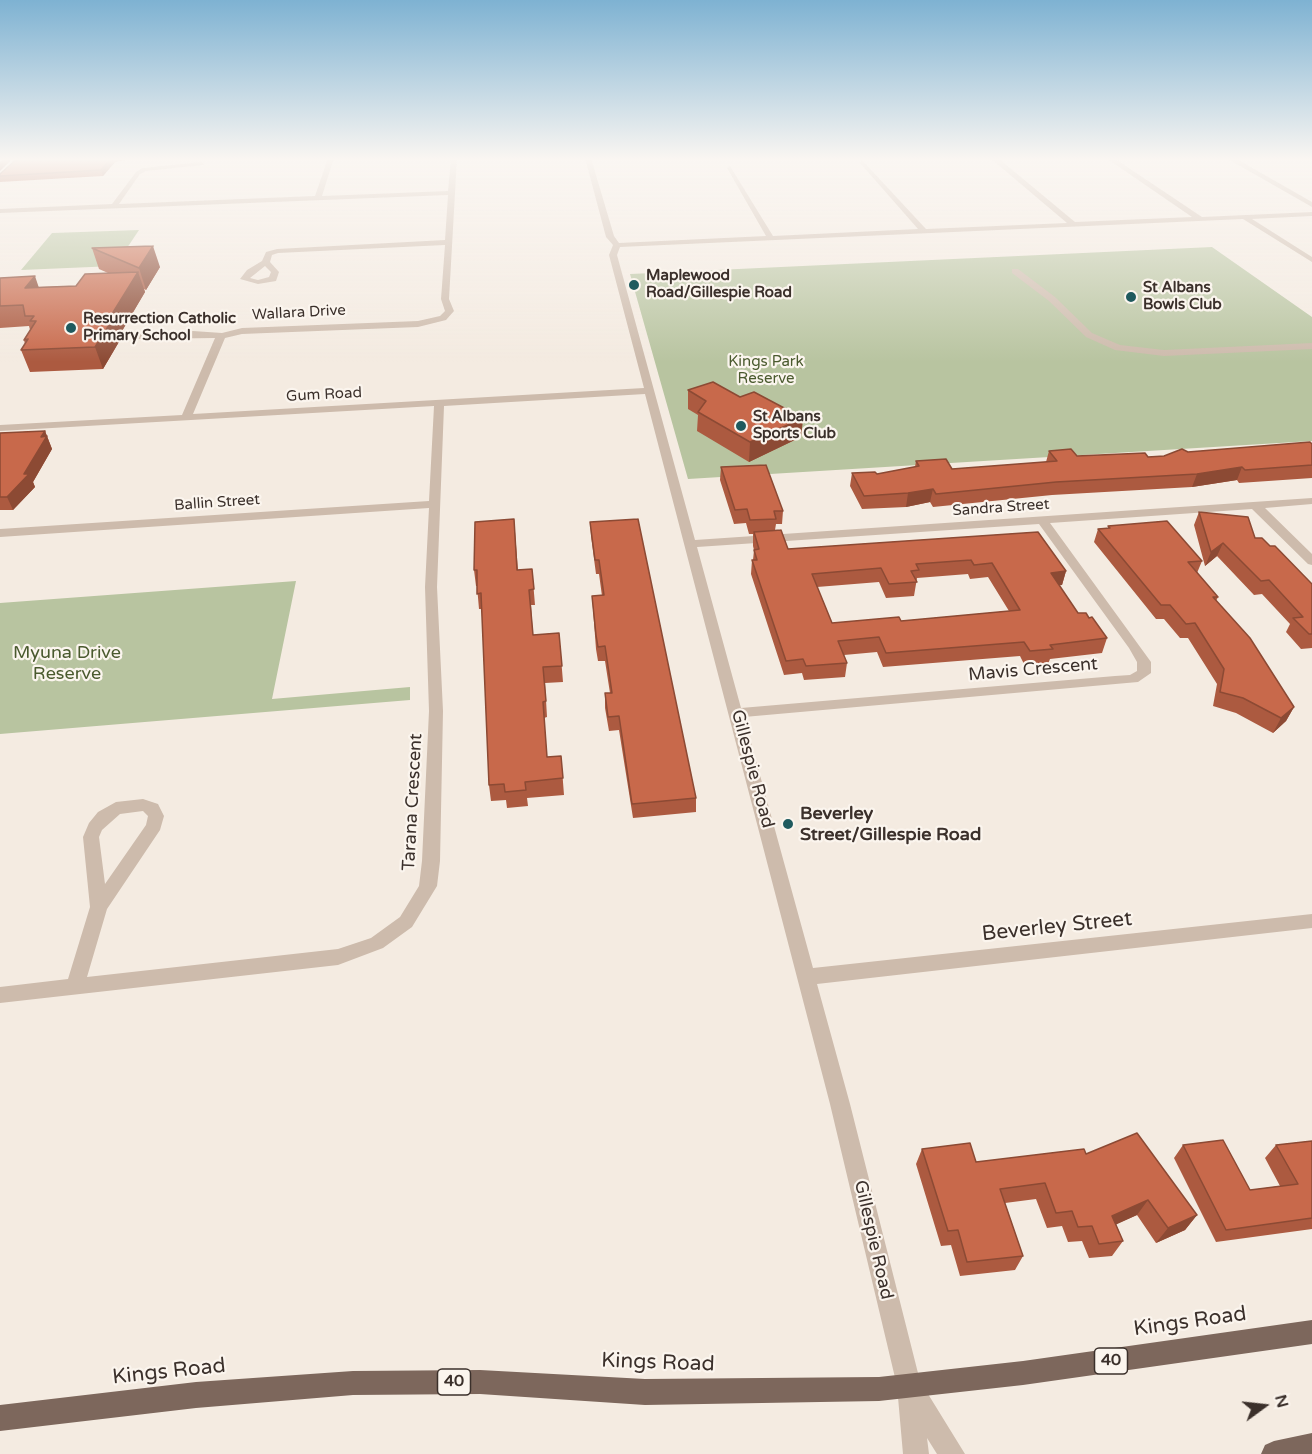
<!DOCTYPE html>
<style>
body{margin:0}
#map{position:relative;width:1312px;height:1454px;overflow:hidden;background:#f4ebe1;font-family:"Varela Round",sans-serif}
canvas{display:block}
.north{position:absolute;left:1234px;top:1376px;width:60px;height:60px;-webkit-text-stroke:4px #fbf5ee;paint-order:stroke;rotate:75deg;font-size:16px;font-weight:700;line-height:24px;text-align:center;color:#3b302b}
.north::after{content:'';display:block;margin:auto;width:21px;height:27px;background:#3b302b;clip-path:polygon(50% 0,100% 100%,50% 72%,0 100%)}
</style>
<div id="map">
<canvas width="1312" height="1454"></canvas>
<div class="north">N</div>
</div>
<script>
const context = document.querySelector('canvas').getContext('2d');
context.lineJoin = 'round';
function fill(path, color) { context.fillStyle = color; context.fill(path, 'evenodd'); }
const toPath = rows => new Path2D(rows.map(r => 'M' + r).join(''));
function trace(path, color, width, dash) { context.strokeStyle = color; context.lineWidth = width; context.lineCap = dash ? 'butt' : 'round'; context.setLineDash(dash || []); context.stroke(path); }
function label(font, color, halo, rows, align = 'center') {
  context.font = font + ' "Varela Round",sans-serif'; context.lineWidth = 4.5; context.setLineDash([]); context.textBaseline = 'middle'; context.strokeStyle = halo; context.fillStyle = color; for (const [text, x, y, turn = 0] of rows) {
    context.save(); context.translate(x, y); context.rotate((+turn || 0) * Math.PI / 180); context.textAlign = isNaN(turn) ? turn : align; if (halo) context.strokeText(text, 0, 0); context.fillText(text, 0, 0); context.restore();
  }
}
fill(toPath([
 [139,230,115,266,21,270,52,233],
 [1212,247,1312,317,1312,441,688,479,630,274],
 [296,581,272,699,410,687,410,700,0,734,0,603]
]), '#b8c4a0');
fill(toPath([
 [328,158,334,158,322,196,448,191,451,158,457,158,449,299,454,311,446,320,418,327,242,334,225,338,193,414,644,388,609,255,613,245,606,237,585,158,591,158,614,236,619,243,766,236,727,168,730,166,773,236,918,229,860,163,862,160,926,229,1067,223,990,158,998,158,1075,222,1192,217,1106,158,1114,158,1202,217,1312,212,1312,216,1252,219,1312,257,1312,262,1243,219,620,247,617,255,695,540,1312,498,1312,504,1265,508,1312,554,1312,565,1308,564,1252,509,1050,523,1151,662,1151,673,1138,682,744,717,813,968,1312,914,1312,928,817,984,850,1104,920,1381,965,1454,937,1454,927,1438,929,1454,903,1454,897,1386,830,1104,645,394,444,406,437,587,443,711,440,861,437,886,412,927,383,948,338,965,0,1003,0,987,68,979,90,907,83,837,89,823,98,812,116,802,143,799,158,804,164,816,160,830,107,909,87,977,338,949,371,938,400,917,419,886,422,861,429,711,425,587,429,508,0,537,0,529,429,501,434,406,0,431,0,425,182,415,215,338,138,339,133,336,135,334,193,331,222,333,242,328,418,321,440,316,445,311,441,299,445,245,278,253,272,255,270,262,279,272,276,281,258,284,240,279,247,270,262,261,266,252,277,249,445,240,448,195,0,213,0,209,112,204,136,172,142,168,202,162,204,165,146,171,140,174,119,204,315,196,328,158],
 [265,266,271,272,269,277,258,280,250,278,265,266],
 [1039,524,1129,648,1137,662,1137,671,1130,675,1115,676,741,708,697,547,1039,524],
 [143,811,148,816,146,825,105,884,99,837,102,830,120,814,143,811],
 [1226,158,1235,158,1312,202,1312,207,1226,158],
 [1012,269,1018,269,1055,297,1092,333,1120,345,1164,350,1312,343,1312,349,1164,356,1115,350,1086,337,1049,301,1012,273,1012,269]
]), '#cdbbac');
fill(toPath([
 [1312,1320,1312,1344,1023,1385,879,1401,645,1405,480,1394,353,1395,196,1408,0,1431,0,1405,196,1382,353,1371,480,1370,645,1379,879,1377,1023,1361,1312,1320],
 [1312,1433,1312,1454,1261,1454,1265,1445,1274,1441,1312,1433]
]), '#7d675c');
fill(toPath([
 [18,158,134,158,115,162,103,176,0,182,0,174],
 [92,248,160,267,146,290,144,289,145,292,122,331,123,335,103,369,30,372,21,350,25,344,24,340,30,330,29,326,0,328,0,278,39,287,76,286,108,273,99,269],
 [688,390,740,397,803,418,801,437,749,462,697,431,698,415,688,409],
 [45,431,52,449,33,482,35,487,13,510,0,510,0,433],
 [1312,444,1312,478,1239,483,1237,480,1192,487,1052,495,933,507,930,502,906,507,862,509,850,486,852,473,877,474,915,467,916,461,952,469,1046,462,1049,451,1077,456,1148,457,1164,456,1188,452],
 [721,467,783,511,782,524,776,524,775,530,788,549,1038,532,1066,571,1062,585,1059,585,1078,613,1089,618,1107,638,1102,653,1050,659,1048,664,1025,666,1020,656,883,667,877,652,844,655,847,663,845,677,804,680,802,673,784,675,751,574,752,560,753,560,754,550,753,546,753,534,749,534,746,523,734,524,720,480],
 [968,574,970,579,988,577,1009,611,901,621,832,623,817,587,879,582,886,598,914,596,917,578],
 [1199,512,1270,546,1312,584,1312,648,1301,649,1286,632,1290,624,1262,594,1254,595,1217,556,1205,566,1194,525],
 [514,519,518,570,532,569,535,605,531,605,533,635,559,633,563,682,545,683,547,717,544,718,547,757,561,756,564,795,527,798,528,806,507,808,506,800,491,801,489,785,482,609,479,609,477,586,476,586,474,570],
 [590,522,696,798,696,812,633,818,619,730,609,731,605,708,605,693,610,693,605,661,598,661,596,649,592,596,602,596,599,574,596,574,591,536],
 [1108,526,1202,561,1197,573,1218,597,1216,601,1294,707,1286,721,1273,733,1236,713,1213,706,1217,684,1188,638,1180,638,1164,619,1156,619,1094,542,1098,529,1108,528],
 [1312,1141,1312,1229,1216,1242,1174,1158,1183,1145,1250,1190,1280,1186,1265,1158,1276,1145],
 [922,1149,976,1162,1086,1154,1197,1215,1185,1230,1156,1243,1137,1215,1116,1224,1123,1241,1112,1256,1089,1258,1082,1241,1068,1242,1062,1226,1047,1228,1036,1199,1005,1203,1023,1256,1015,1270,960,1276,951,1245,941,1246,916,1164]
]), '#ac5a40');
fill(toPath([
 [4,158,9,158,10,161,0,171,0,162],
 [111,158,134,158,115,162,103,176,101,170],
 [153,246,160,267,146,290,139,268],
 [138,272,145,292,122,331,123,335,103,369,95,347,112,314],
 [35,276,42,297,25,288],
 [803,418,801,437,749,462,750,442],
 [45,431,52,449,33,482,35,487,13,510,7,497,24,474],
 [1242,467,1237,480,1192,487,1197,474],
 [933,489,930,502,906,507,908,493],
 [1223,543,1217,556,1205,566,1211,552],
 [1066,571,1062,585,1047,587,1051,573],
 [1294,707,1286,721,1273,733,1281,718],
 [1148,1200,1137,1215,1102,1231,1112,1216],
 [1197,1215,1185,1230,1156,1243,1168,1228]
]), '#8c4a34');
const building = toPath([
 [18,158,111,158,101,170,0,176,0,174,18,158],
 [153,246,139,268,92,248,153,246],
 [138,272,112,314,116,314,95,347,21,350,28,339,24,340,36,321,30,321,34,316,25,316,23,305,0,306,0,278,35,276,25,288,76,286,85,274,138,272],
 [713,382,740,397,754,392,803,418,750,442,698,412,706,401,688,390,713,382],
 [45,431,41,437,47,436,24,474,29,474,7,497,0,497,0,433,45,431],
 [1310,442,1312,444,1312,465,1245,470,1242,467,1197,474,1056,482,936,494,933,489,908,493,864,496,852,473,875,472,877,474,919,466,916,461,946,459,952,469,1057,461,1049,451,1071,449,1077,456,1145,453,1148,457,1164,456,1182,449,1188,452,1310,442],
 [766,465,783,511,774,511,776,519,750,520,747,509,735,510,721,467,766,465],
 [1199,512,1248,517,1255,538,1262,538,1270,546,1275,546,1312,584,1312,634,1309,634,1293,618,1303,617,1269,580,1261,581,1223,543,1211,552,1199,512],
 [514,519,517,570,532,569,534,589,529,590,533,635,559,633,562,666,543,667,546,701,543,702,547,757,561,756,563,778,525,782,526,790,505,792,504,784,489,785,481,593,477,594,477,570,474,570,475,522,514,519],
 [638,519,696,798,632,804,619,716,608,717,605,693,612,693,605,646,598,647,596,635,592,596,604,595,599,560,595,560,590,522,638,519],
 [1167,521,1202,561,1188,562,1218,597,1213,597,1250,638,1294,707,1281,718,1243,698,1220,692,1224,669,1195,623,1186,624,1170,605,1161,605,1098,529,1110,528,1108,526,1167,521],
 [781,530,788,549,1038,532,1066,571,1051,573,1078,613,1086,613,1089,618,1092,617,1107,638,1050,645,1053,649,1030,651,1024,642,886,653,879,637,838,641,847,663,806,666,803,659,786,661,752,560,757,560,754,550,759,549,754,532,781,530],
 [971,560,974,565,992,563,1020,610,901,621,899,617,832,623,812,574,881,568,889,584,917,582,911,571,919,570,916,564,971,560],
 [1137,1133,1197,1215,1168,1228,1148,1200,1112,1216,1123,1241,1099,1244,1092,1226,1078,1227,1072,1211,1056,1213,1045,1183,1000,1189,1023,1256,967,1262,958,1230,948,1231,922,1149,970,1143,976,1162,1084,1149,1086,1154,1137,1133],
 [1223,1140,1250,1190,1298,1184,1276,1145,1312,1141,1312,1218,1226,1230,1183,1145,1223,1140]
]);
fill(building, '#c8694b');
trace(building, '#8c4a34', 1.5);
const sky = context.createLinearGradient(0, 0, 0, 362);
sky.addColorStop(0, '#7eb2d2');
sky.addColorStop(0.44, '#faf6f2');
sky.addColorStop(1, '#faf6f200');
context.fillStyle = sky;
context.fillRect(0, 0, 1312, 362);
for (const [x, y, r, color] of [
 [634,285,6,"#1f5a5e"],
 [1131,297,6,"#1f5a5e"],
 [71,328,6,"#1f5a5e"],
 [741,426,6,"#1f5a5e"],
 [788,824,6,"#1f5a5e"]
]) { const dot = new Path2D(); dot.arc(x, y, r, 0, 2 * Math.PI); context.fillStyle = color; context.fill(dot); trace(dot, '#fbf5ee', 2); }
label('bold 15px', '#3b302b', '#fbf5ee', [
 ["Maplewood",646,276],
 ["Road/Gillespie Road",646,293],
 ["St Albans",1143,288],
 ["Bowls Club",1143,305],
 ["Resurrection Catholic",83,319],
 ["Primary School",83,336],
 ["St Albans",753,417],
 ["Sports Club",753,434]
], 'left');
label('15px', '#3b302b', '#fbf5ee', [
 ["Wallara Drive",299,313,-3],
 ["Gum Road",324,395,-3],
 ["Ballin Street",217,503,-4],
 ["Sandra Street",1001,508,-4]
]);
label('15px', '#4a5a2e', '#fbf5ee', [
 ["Kings Park",766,362],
 ["Reserve",766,379]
]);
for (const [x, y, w] of [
 [1111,1361,33],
 [454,1382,33]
]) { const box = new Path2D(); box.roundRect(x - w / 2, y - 13, w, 26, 4.5); context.fillStyle = '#fbf5ee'; context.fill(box); trace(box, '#3b302b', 1.5); }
label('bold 16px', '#3b302b', null, [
 ["40",1111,1361],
 ["40",454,1382]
]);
label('18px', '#4a5a2e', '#fbf5ee', [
 ["Myuna Drive",67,653],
 ["Reserve",67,674]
]);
label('18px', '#3b302b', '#fbf5ee', [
 ["Mavis Crescent",1033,670,-5],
 ["Gillespie Road",752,769,75],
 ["Tarana Crescent",413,802,-87],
 ["Gillespie Road",873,1240,77]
]);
label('bold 18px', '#3b302b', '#fbf5ee', [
 ["Beverley",800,814],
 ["Street/Gillespie Road",800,835]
], 'left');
label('21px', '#3b302b', '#fbf5ee', [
 ["Beverley Street",1057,927,-6],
 ["Kings Road",1190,1322,-8],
 ["Kings Road",658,1363,2],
 ["Kings Road",169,1372,-6]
]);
</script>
